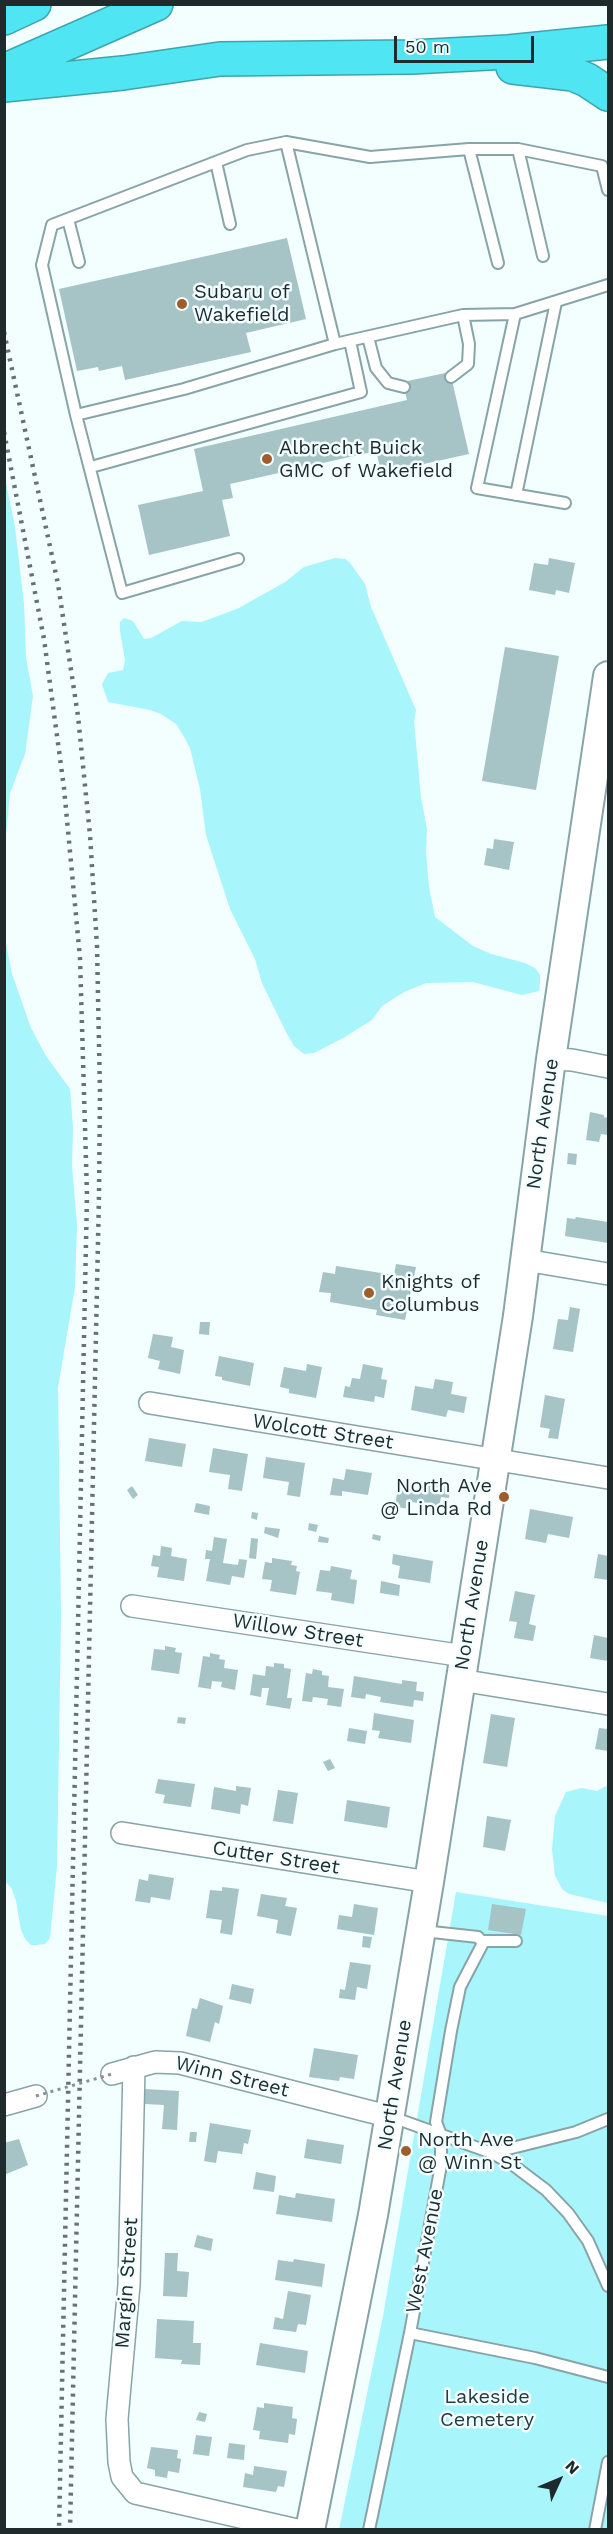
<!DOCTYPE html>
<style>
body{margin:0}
#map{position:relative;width:613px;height:2534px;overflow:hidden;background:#f2feff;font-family:"Work Sans",sans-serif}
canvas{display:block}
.frame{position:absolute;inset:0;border:6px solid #1e2a2b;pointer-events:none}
.north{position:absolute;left:529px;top:2450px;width:60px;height:60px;-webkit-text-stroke:4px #f2feff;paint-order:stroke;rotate:46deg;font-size:16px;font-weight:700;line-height:24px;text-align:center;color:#1e2a2b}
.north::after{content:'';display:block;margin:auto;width:21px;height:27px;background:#1e2a2b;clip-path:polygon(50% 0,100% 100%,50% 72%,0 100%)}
.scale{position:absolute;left:394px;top:36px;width:140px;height:27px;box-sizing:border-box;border:3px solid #1e2a2b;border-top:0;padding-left:8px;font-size:18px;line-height:21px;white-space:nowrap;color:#1e2a2b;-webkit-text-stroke:4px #f2feff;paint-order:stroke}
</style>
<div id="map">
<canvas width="613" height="2534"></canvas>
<div class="frame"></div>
<div class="north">N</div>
<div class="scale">50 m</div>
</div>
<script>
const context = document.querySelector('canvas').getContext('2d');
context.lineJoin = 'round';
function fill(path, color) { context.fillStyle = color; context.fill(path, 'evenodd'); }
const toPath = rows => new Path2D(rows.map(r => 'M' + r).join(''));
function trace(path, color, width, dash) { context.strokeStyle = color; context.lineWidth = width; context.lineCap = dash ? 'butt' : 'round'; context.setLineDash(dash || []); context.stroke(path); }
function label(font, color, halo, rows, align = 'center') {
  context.font = font + ' "Work Sans",sans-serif'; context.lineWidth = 5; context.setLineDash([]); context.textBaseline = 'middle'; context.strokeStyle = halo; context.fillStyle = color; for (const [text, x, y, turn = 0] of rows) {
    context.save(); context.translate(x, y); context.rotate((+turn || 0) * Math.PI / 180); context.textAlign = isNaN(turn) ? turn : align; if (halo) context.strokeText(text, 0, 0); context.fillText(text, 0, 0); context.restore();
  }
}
fill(toPath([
 [5,478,15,527,24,604,26,658,33,696,25,754,10,793,5,845],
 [335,558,345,559,350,563,365,584,371,607,416,710,414,721,421,798,427,829,426,852,429,887,435,917,473,946,491,954,525,963,535,968,540,975,540,982,539,991,522,995,473,982,426,983,404,992,382,1006,372,1020,343,1038,314,1053,304,1054,294,1046,285,1030,262,983,255,959,230,909,206,835,200,789,190,748,183,735,176,724,161,714,150,710,108,702,102,684,108,673,123,670,125,660,120,631,120,622,124,618,133,621,144,639,151,638,182,621,202,622,239,608,285,582,304,567],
 [5,939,12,974,31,1028,46,1056,70,1089,73,1128,72,1166,77,1225,75,1287,58,1387,61,1616,57,1866,50,1938,45,1944,36,1945,31,1945,26,1940,21,1930,16,1901,12,1889,4,1880],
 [606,1786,608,1788,608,1903,569,1894,563,1890,555,1876,552,1849,555,1816,566,1792,582,1788,597,1791],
 [456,1892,608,1916,608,2529,339,2530,383,2316]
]), '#a8f5fc');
fill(toPath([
 [287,238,306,319,246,333,251,352,125,380,122,366,99,371,98,367,77,371,59,289],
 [450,372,469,454,392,471,391,465,380,467,376,451,230,484,233,498,222,500,230,536,149,555,138,505,203,491,194,449,407,400,403,382],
 [549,558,575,563,569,593,556,590,555,595,529,590,534,563,548,565],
 [505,647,559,656,536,790,482,781],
 [494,839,514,842,509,870,484,865,487,848,493,849],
 [590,1112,604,1115,604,1117,608,1118,608,1135,601,1134,599,1142,586,1140],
 [568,1153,577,1154,576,1165,567,1164],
 [576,1217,608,1222,608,1243,565,1236,567,1218,575,1219],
 [396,1264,416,1267,405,1320,376,1315,377,1310,330,1302,331,1293,319,1292,323,1272,335,1274,336,1266,394,1275],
 [570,1307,580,1309,573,1352,553,1349,558,1319,568,1320],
 [200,1322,210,1322,209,1335,199,1334],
 [153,1334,173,1337,171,1347,184,1350,180,1374,158,1369,160,1361,148,1358],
 [219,1356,254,1363,250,1386,222,1380,222,1377,215,1376],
 [307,1364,322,1367,316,1398,289,1393,289,1389,280,1387,284,1367,306,1371],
 [363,1364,383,1368,381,1379,387,1380,384,1398,375,1396,374,1402,343,1397,345,1386,350,1387,352,1378,360,1379],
 [435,1379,453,1382,451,1394,467,1397,464,1413,448,1410,446,1417,411,1410,415,1386,433,1389],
 [545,1395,565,1399,558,1439,548,1438,550,1429,540,1427],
 [149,1438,186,1444,182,1467,145,1461],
 [213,1448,248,1454,242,1491,228,1489,230,1475,209,1472],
 [266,1457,305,1463,300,1497,287,1495,289,1482,263,1478],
 [346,1469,372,1473,368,1495,342,1491,342,1496,330,1495,333,1478,344,1480],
 [420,1481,450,1486,449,1498,441,1497,439,1507,412,1502,411,1509,395,1507,398,1487,418,1490],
 [132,1486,138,1495,133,1499,127,1490],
 [196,1503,210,1506,209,1515,194,1512],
 [530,1509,573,1517,569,1538,548,1534,546,1543,525,1539],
 [252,1512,258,1513,257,1520,251,1518],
 [309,1523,318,1525,316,1532,308,1530],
 [265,1527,280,1529,278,1538,264,1533],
 [373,1534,381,1536,380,1541,372,1539],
 [319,1536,329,1538,328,1543,318,1542],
 [214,1537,227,1539,223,1563,238,1565,239,1559,247,1560,244,1578,232,1576,230,1585,206,1581,210,1559,205,1559,206,1550,212,1551],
 [251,1538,258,1539,256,1559,249,1558],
 [161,1546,172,1548,171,1556,187,1559,184,1581,157,1577,159,1567,151,1566,153,1555,160,1556],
 [393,1554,433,1561,430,1583,398,1578,400,1566,392,1564],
 [598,1554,608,1556,608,1580,594,1578],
 [272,1558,292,1561,291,1565,297,1566,296,1571,300,1572,296,1595,270,1591,272,1580,262,1579,265,1562,272,1563],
 [331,1566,352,1570,350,1579,357,1580,354,1604,331,1600,332,1593,316,1591,320,1570,330,1571],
 [381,1581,400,1585,399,1596,380,1593],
 [515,1591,535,1595,529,1624,536,1626,533,1641,514,1638,517,1622,509,1621],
 [594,1635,608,1638,608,1661,590,1658],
 [165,1646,176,1648,175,1652,182,1653,179,1674,151,1670,154,1649,165,1650],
 [210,1653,220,1655,219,1659,225,1660,224,1668,238,1670,235,1690,221,1687,222,1682,212,1681,211,1689,198,1687,203,1656,210,1657],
 [274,1663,284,1664,284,1668,291,1669,287,1698,292,1698,290,1709,266,1705,269,1688,262,1688,261,1697,250,1695,253,1674,265,1676,266,1666,274,1667],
 [313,1669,322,1671,322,1675,329,1676,328,1687,344,1689,341,1707,327,1705,328,1699,313,1697,312,1702,302,1701,306,1673,312,1674],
 [354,1676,402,1684,402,1680,417,1682,416,1691,424,1692,423,1701,414,1700,413,1707,380,1702,381,1697,366,1694,365,1699,351,1697],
 [374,1713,414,1720,411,1743,378,1738,380,1731,372,1730],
 [491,1714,515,1718,507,1767,483,1763],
 [178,1717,186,1718,185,1724,177,1723],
 [349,1728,367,1731,365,1744,347,1741],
 [599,1728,608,1729,608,1751,595,1749],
 [330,1759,335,1768,328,1771,323,1762],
 [158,1779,195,1784,191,1807,163,1803,165,1795,155,1793],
 [236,1786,251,1788,248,1806,241,1804,240,1814,211,1809,214,1787,236,1791],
 [278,1790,298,1793,293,1824,273,1821],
 [347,1800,390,1807,387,1828,344,1821],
 [487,1816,511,1820,505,1851,483,1847],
 [149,1874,174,1878,170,1900,151,1897,150,1903,135,1901,139,1879,148,1881],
 [222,1887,239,1889,232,1935,220,1933,222,1920,206,1918,210,1890,222,1891],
 [261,1894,287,1898,285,1906,297,1908,291,1936,276,1933,278,1920,257,1916],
 [354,1904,378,1908,374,1935,337,1929,339,1915,352,1917],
 [492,1904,526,1909,521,1935,488,1930],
 [363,1936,372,1937,370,1948,362,1947],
 [350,1962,371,1965,367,1989,357,1987,355,2000,339,1998,340,1989,345,1990],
 [232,1984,254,1989,251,2004,229,1999],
 [200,1998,223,2006,219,2024,215,2022,210,2042,186,2036,192,2008,197,2009],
 [314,2048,358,2055,354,2079,340,2077,339,2081,309,2077],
 [145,2089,179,2091,177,2130,162,2129,164,2105,144,2104],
 [210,2123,251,2130,248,2144,244,2143,242,2154,218,2151,216,2163,204,2161],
 [190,2132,197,2132,196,2142,189,2142],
 [19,2139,28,2165,4,2175,4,2143],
 [307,2139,344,2145,341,2164,304,2158],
 [256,2172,276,2176,274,2192,253,2189],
 [296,2193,335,2199,332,2222,276,2214,279,2195,295,2198],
 [197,2235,213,2239,211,2251,194,2247],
 [165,2253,178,2253,177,2271,189,2272,187,2297,163,2296],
 [294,2259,325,2264,322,2287,275,2280,278,2260,293,2262],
 [288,2291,311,2295,306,2325,298,2324,296,2332,273,2329,275,2317,283,2319],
 [157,2319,194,2321,193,2343,201,2343,200,2365,181,2364,182,2360,155,2358],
 [260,2343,308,2351,305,2373,256,2365],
 [264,2403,293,2407,292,2418,297,2419,295,2435,289,2434,288,2443,259,2439,260,2431,253,2430,257,2407,264,2408],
 [199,2412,207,2414,205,2422,196,2420],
 [196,2435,212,2437,209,2456,193,2454],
 [229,2443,245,2445,244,2460,227,2458],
 [151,2447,178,2450,177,2458,181,2459,179,2473,168,2471,167,2478,155,2476,155,2470,147,2468],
 [254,2466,287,2471,284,2487,278,2486,276,2492,243,2487,245,2473,253,2475]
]), '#a6c3c6');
const lane = toPath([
 [469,149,498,263],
 [518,149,543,256],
 [216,162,230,224],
 [68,219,79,262],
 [515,314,477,488,565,503],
 [368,337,376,368,388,383,404,387],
 [335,344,286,142,370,157,469,149,518,149,602,166,608,190],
 [451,377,468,364,469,344,463,315],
 [76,415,184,389,335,344,463,315,515,314,608,285],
 [91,467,361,392,350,341],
 [516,495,556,302],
 [238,559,122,593,76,415,42,265,52,225,247,150,286,142],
 [483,1941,516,1941],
 [392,2117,492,2153,513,2165,546,2190,568,2213,588,2241,608,2286],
 [492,2153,576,2132,608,2119],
 [410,2333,535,2358,608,2377],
 [369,2530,410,2333,441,2165,441,2135,436,2122,451,2031,460,1987,483,1943,478,1937,423,1931],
 [595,2530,608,2462]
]);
const street = toPath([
 [551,1059,572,1060,608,1067],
 [525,1260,608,1274],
 [150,1403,608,1478],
 [132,1606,464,1656],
 [460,1680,608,1704],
 [122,1833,429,1882],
 [134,2067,129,2285,117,2419,119,2462,122,2477,135,2493,297,2530],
 [112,2074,155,2062,180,2063,391,2117],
 [4,2105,36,2096]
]);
const secondary = toPath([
 [310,2530,373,2215,429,1882,518,1316,551,1059,608,676]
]);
const highway = toPath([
 [4,18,34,4],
 [513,67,573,74,587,80,608,94],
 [4,71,156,4],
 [4,85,123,73,220,59,412,57,508,52,608,42]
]);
trace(lane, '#88a4a7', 14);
trace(street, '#88a4a7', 24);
trace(secondary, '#88a4a7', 32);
trace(highway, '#3ea4ac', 36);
trace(lane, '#fff', 10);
trace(street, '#fff', 21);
trace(secondary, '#fff', 28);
trace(highway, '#4fe5f2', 33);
trace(toPath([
 [4,332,58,584,78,716,90,835,97,946,100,1093,99,1195,70,2530],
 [4,432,44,639,64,788,80,958,87,1195,59,2530]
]), '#657172', 4.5, [3, 6]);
trace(toPath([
 [36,2096,112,2074]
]), '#859192', 3, [3, 4.5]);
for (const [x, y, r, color] of [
 [182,304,6,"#a05d2c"],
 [267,459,6,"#a05d2c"],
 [369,1293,6,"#a05d2c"],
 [504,1497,6,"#a05d2c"],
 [406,2151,6,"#a05d2c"]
]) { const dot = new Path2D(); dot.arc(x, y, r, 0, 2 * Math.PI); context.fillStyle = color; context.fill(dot); trace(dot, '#f2feff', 2); }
label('20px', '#1e2a2b', '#f2feff', [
 ["Subaru of",194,292],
 ["Wakefield",194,315],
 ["Albrecht Buick",279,448],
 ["GMC of Wakefield",279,471],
 ["Knights of",381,1282],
 ["Columbus",381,1305],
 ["North Ave",492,1486,"right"],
 ["@ Linda Rd",492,1509,"right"],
 ["North Ave",418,2140],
 ["@ Winn St",418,2163]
], 'left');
label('20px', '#1e2a2b', '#f2feff', [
 ["North Avenue",543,1124,-82],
 ["Wolcott Street",323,1432,9],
 ["North Avenue",472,1605,-81],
 ["Willow Street",298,1631,9],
 ["Cutter Street",276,1858,9],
 ["Winn Street",232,2077,14],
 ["North Avenue",395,2085,-81],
 ["West Avenue",425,2251,-79],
 ["Margin Street",127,2283,-86]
]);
label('20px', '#233b3e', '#f2feff', [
 ["Lakeside",487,2397],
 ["Cemetery",487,2420]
]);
</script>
